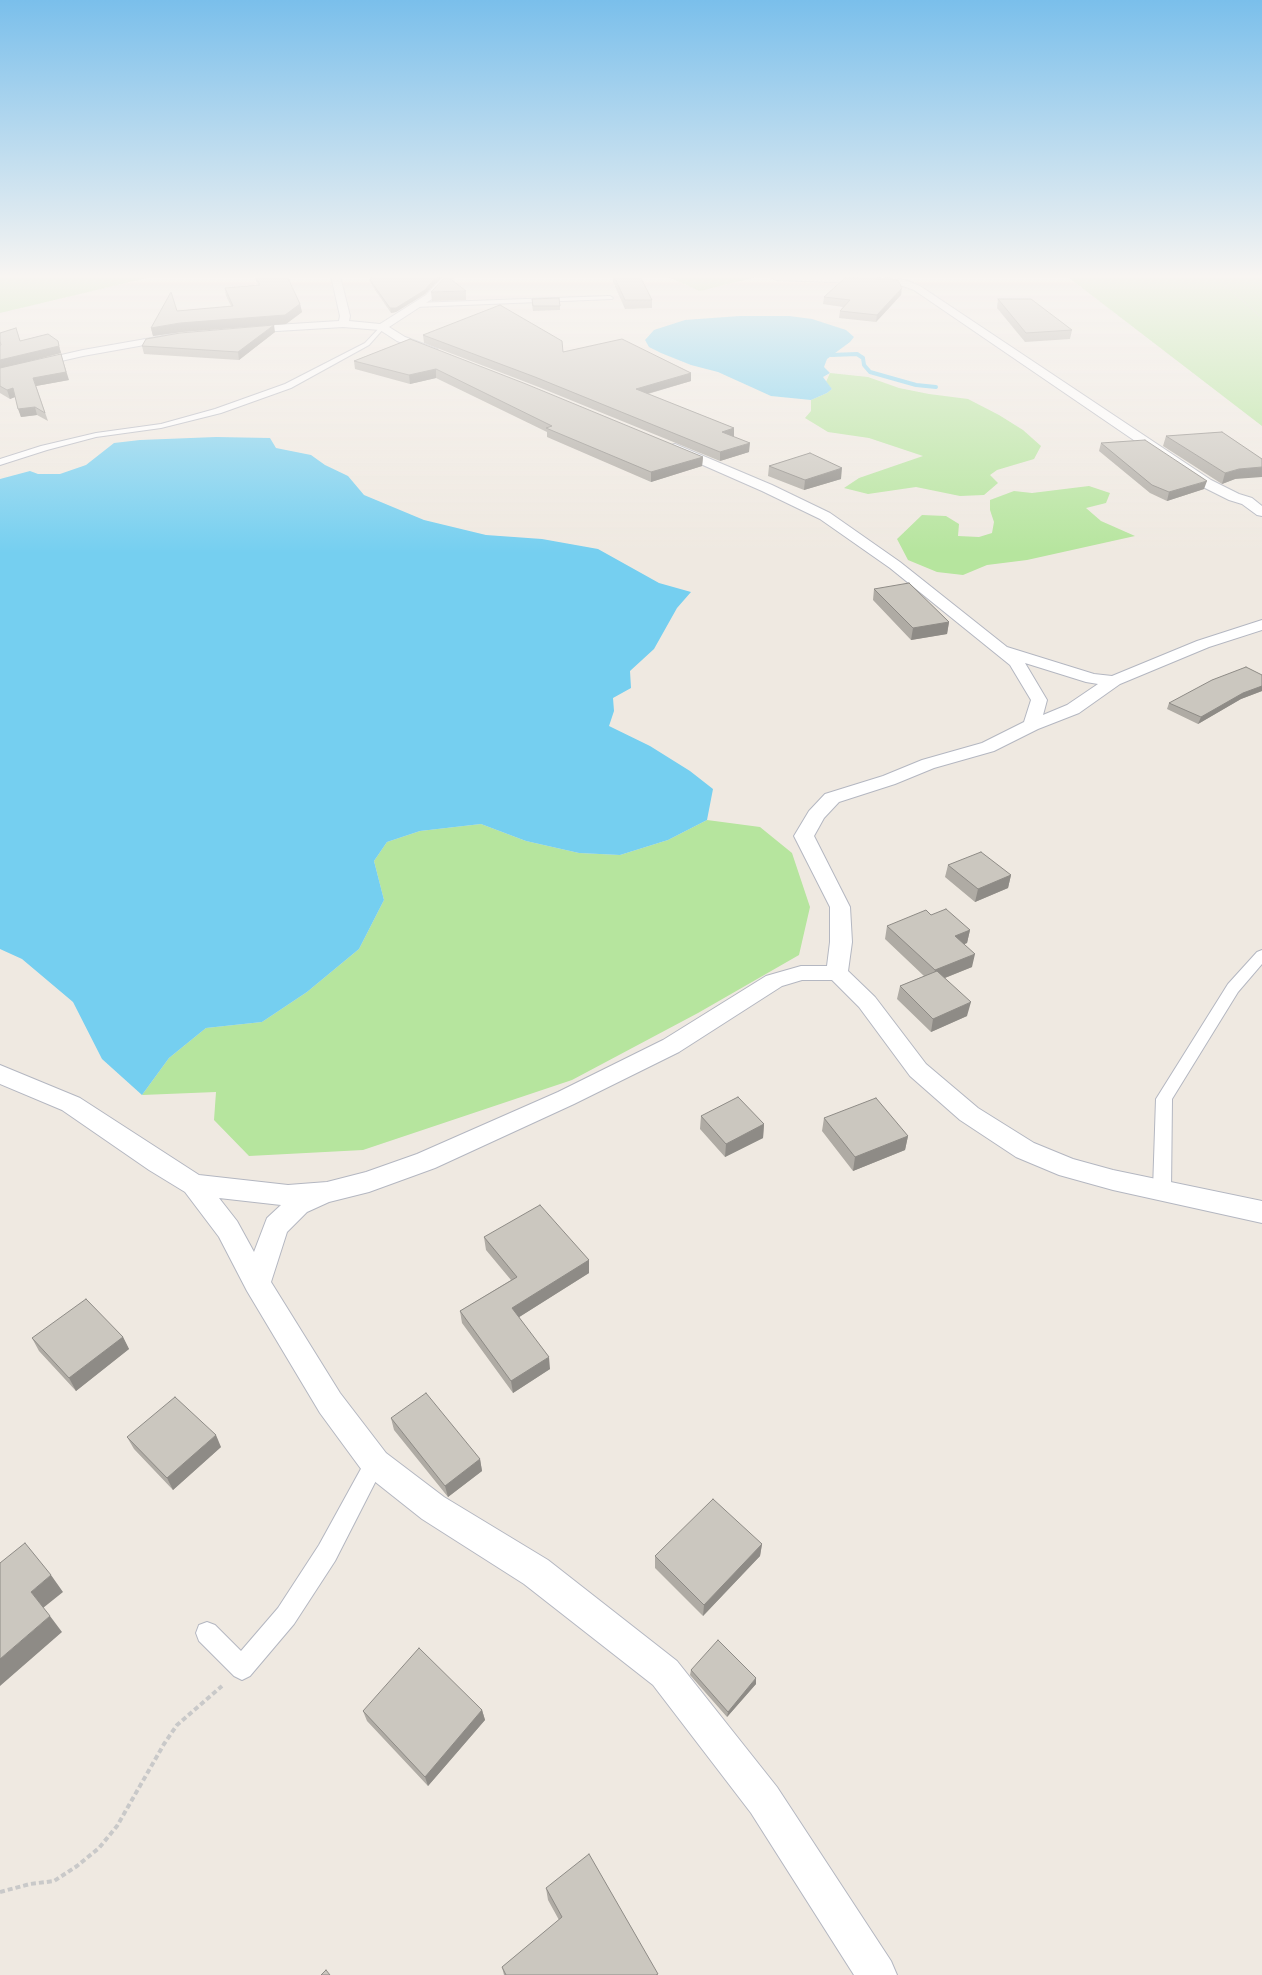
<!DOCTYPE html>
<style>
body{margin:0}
canvas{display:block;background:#efe9e1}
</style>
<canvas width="1262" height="1975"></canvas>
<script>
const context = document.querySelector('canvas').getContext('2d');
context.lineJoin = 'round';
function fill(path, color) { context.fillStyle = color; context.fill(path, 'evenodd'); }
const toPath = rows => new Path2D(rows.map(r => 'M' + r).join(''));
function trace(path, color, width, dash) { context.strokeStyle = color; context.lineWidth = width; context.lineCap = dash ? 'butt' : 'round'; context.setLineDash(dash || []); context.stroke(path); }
fill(toPath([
 [0,277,0,276,151,277,0,313],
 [668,277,756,277,700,291],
 [1068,277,1262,277,1262,426],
 [830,373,868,377,899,388,929,394,968,399,999,415,1023,430,1041,446,1034,459,997,470,990,475,998,483,984,495,960,496,916,487,868,494,844,488,859,478,923,456,869,438,828,432,805,418,811,411,811,400,827,393,832,389,826,382],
 [1089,486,1110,493,1106,503,1086,508,1101,521,1135,536,1027,560,987,565,963,575,937,572,908,560,897,539,922,515,946,516,959,524,958,536,979,537,992,533,994,522,990,510,990,500,1014,491,1032,493],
 [707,820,760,827,792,853,810,907,799,955,698,1013,572,1080,363,1150,249,1156,214,1120,216,1092,142,1095,169,1058,206,1028,262,1022,307,992,359,949,384,900,374,861,387,842,420,831,481,824,526,841,579,853,620,855,668,840]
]), '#b6e59e');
fill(toPath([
 [740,316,789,316,812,319,846,330,854,337,850,342,827,359,824,367,830,373,823,377,832,389,827,393,811,400,771,396,718,372,691,365,661,353,649,347,645,340,654,330,685,320],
 [216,437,270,438,276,448,311,455,325,465,348,476,364,495,424,520,486,535,542,539,598,549,659,583,691,592,677,608,654,649,630,671,631,688,613,698,614,711,609,726,650,746,690,771,713,789,707,820,668,840,620,855,579,853,526,841,481,824,420,831,387,842,374,861,384,900,359,949,307,992,262,1022,206,1028,169,1058,142,1095,102,1059,73,1002,22,959,0,949,0,479,30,471,38,474,60,474,86,465,114,443,140,440]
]), '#75cff0');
trace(toPath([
 [831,355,857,354,863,358,864,365,870,372,916,385,936,387]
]), '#75cff0', 4);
const lane = toPath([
 [610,296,613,298,612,299,415,307,412,305,415,303,610,296],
 [382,325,385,327,369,345,291,388,221,413,161,428,96,437,47,450,0,465,0,459,41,446,96,433,161,424,215,409,285,384,365,343,382,325],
 [1262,950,1262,964,1238,992,1172,1099,1171,1190,1168,1195,1162,1197,1156,1195,1153,1190,1156,1099,1228,984,1257,952,1262,950],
 [375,1453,382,1456,385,1463,335,1561,294,1624,250,1676,242,1680,234,1676,199,1641,196,1633,199,1625,207,1622,215,1625,241,1651,278,1608,319,1545,368,1456,375,1453]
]);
const street = toPath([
 [331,276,340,276,350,316,349,321,380,324,426,295,444,276,455,276,445,284,432,299,389,327,405,337,437,349,438,351,437,353,429,353,397,341,380,330,343,327,244,333,239,330,244,327,339,321,340,316,331,276],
 [839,276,905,280,920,286,1211,480,1239,494,1252,498,1262,506,1262,516,1257,515,1242,504,1229,500,1201,486,914,290,903,286,888,284,776,280,771,277,839,276],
 [174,334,178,335,179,337,178,339,83,356,0,375,0,369,83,350,174,334],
 [675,444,772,485,830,513,900,562,1007,647,1094,674,1112,676,1197,641,1262,620,1262,630,1209,647,1120,684,1079,713,1038,729,994,751,934,768,895,784,839,802,824,818,814,836,850,907,852,942,848,971,875,997,926,1064,978,1108,1034,1143,1073,1159,1113,1170,1262,1201,1262,1223,1113,1190,1059,1175,1016,1157,960,1120,910,1076,859,1007,832,980,802,980,782,986,679,1052,574,1104,435,1168,369,1192,329,1202,307,1212,287,1232,271,1282,340,1393,386,1453,444,1497,548,1560,677,1661,777,1787,891,1961,897,1975,854,1975,751,1813,653,1685,524,1584,422,1519,364,1473,320,1413,247,1291,219,1237,185,1192,149,1170,62,1110,0,1084,0,1065,80,1098,199,1175,288,1185,327,1182,366,1172,417,1154,558,1092,663,1040,766,976,801,966,827,966,830,942,830,907,794,836,809,811,825,794,883,776,922,760,982,743,1024,722,1031,700,1010,665,890,568,820,519,762,491,671,451,669,448,671,445,675,444],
 [1025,663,1086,682,1098,684,1067,705,1043,715,1047,700,1025,663],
 [219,1198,281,1205,267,1218,254,1252,237,1221,219,1198]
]);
trace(lane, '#b4b7c1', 2);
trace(street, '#b4b7c1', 2);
trace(toPath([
 [1215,276,1262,318]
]), '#c9c9c9', 1, [1.5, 1]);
trace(toPath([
 [0,1892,30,1884,54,1881,77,1866,99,1848,117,1826,164,1744,177,1725,222,1686]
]), '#c9c9c9', 4, [5, 3]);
fill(lane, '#fff');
fill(street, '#fff');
fill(toPath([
 [254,276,287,276,300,304,302,312,286,324,182,332,153,336,151,328,177,311,231,306,226,296,225,288,258,285],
 [613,276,640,276,652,300,652,308,625,309,613,282],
 [872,276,892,276,892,278],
 [440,279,425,294,396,312,391,313,371,284,370,280],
 [466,291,466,300,432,301,431,292],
 [901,295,876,322,839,318,840,311,843,307,823,304,824,297],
 [532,299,560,306,560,310,533,311,532,304],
 [998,299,1072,330,1070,339,1025,342,997,308],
 [275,332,239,360,144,354,142,346],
 [423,335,563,352,691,373,691,381,648,394,734,428,734,437,733,437,749,452,720,461,536,386,424,343],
 [410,339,703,457,702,466,651,482,547,437,547,432,436,378,410,384,355,369,354,361],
 [20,341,58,341,61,353,27,362,69,380,36,386,48,421,37,415,21,417,15,397,10,399,0,393,0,345],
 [1166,436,1235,479,1222,484,1163,446],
 [1101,443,1204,489,1167,501,1150,493,1099,451],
 [769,466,841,479,804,490,768,476],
 [874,589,949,622,947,634,911,640,873,600],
 [1262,675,1262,691,1241,699,1198,724,1167,709,1169,703],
 [948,865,1011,875,1008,888,975,902,945,877],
 [931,915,970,930,967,943,964,944,972,967,945,978,967,1016,931,1032,897,999,900,986,924,976,885,939,887,926],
 [701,1116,764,1124,763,1138,725,1157,700,1129],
 [824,1118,908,1136,905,1150,853,1171,822,1131],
 [484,1237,589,1260,589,1273,519,1317,550,1369,513,1393,462,1323,460,1311,511,1280,486,1250],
 [123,1337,129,1349,76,1391,39,1351,32,1338],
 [391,1418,480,1459,482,1471,448,1497,394,1430],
 [127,1437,221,1447,173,1490,134,1449],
 [762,1544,760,1556,703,1616,655,1568,655,1556],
 [691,1670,756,1684,727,1717,690,1675],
 [482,1710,485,1720,428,1786,367,1721,363,1711],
 [546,1888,658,1975,504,1975,502,1967,559,1920,548,1900]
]), '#afaba4');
fill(toPath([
 [437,276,439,276,440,279,425,294,396,312,391,313,390,308],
 [902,288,901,295,876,322,877,315],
 [300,304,302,312,286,324,182,332,153,336,151,328],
 [274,325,275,332,239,360,238,352],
 [59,346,61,353,0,369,0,360],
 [61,354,69,380,36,386,33,378],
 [436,369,436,378,410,384,409,375],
 [691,373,691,381,636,397,636,389],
 [13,388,15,397,10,399,7,390],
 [35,407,37,415,21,417,18,409],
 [734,428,734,437,721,441,722,432],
 [750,443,749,452,720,461,720,452],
 [703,457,702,466,651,482,651,472],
 [1262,467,1262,477,1235,479,1222,484,1225,473,1239,469],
 [842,468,841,479,804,490,805,480],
 [1207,481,1204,489,1167,501,1169,492],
 [949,622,947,634,911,640,913,628],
 [1262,686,1262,691,1241,699,1198,724,1201,717,1243,693],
 [1011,875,1008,888,975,902,978,889],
 [970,930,967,943,952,949,955,936],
 [975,954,972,967,932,983,935,970],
 [971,1002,967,1016,931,1032,933,1019],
 [764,1124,763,1138,725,1157,726,1144],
 [908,1136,905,1150,853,1171,855,1157],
 [589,1260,589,1273,513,1321,512,1308],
 [123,1337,129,1349,76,1391,69,1378],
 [549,1357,550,1369,513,1393,511,1381],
 [216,1435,221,1447,173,1490,167,1478],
 [480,1459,482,1471,448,1497,445,1486],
 [762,1544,760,1556,703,1616,704,1605],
 [51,1575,63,1592,43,1608,31,1592],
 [50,1616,62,1632,0,1686,0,1659],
 [756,1678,756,1684,727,1717,728,1712],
 [482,1710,485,1720,428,1786,425,1777]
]), '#8e8b86');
const building = toPath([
 [256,276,287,276,300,304,285,315,180,323,151,328,171,292,177,311,233,306,225,288,260,285,256,276],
 [373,276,437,276,425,290,396,308,390,308,370,280,373,276],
 [446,276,447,276,466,291,431,292,446,276],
 [614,276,640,276,652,300,625,300,614,276],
 [846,277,898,280,902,288,877,315,840,311,850,300,824,297,846,277],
 [559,298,560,306,533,306,532,299,559,298],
 [998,299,1031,299,1072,330,1026,333,998,299],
 [500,305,562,341,563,352,622,339,691,373,636,389,734,428,722,432,750,443,720,452,535,377,423,335,500,305],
 [274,325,238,352,142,346,146,339,180,333,274,325],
 [16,328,20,341,48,334,58,341,59,346,0,360,0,345,1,345,0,341,0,333,16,328],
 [410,339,526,384,703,457,651,472,546,428,552,426,436,369,409,375,354,361,410,339],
 [61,354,66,372,33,378,45,413,35,407,18,409,13,388,7,390,0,386,0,368,61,354],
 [1222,432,1262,459,1262,467,1239,469,1225,473,1166,436,1222,432],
 [1145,440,1207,481,1169,492,1152,485,1101,443,1145,440],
 [810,453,842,468,805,480,769,466,810,453],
 [909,583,949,622,913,628,874,589,909,583],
 [1246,667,1262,675,1262,686,1243,693,1201,717,1169,703,1212,680,1246,667],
 [981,852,1011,875,978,889,948,865,981,852],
 [946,909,970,930,955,936,975,954,935,970,887,926,926,910,931,915,946,909],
 [937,971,971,1002,933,1019,900,986,937,971],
 [738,1097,764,1124,726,1144,701,1116,738,1097],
 [876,1098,908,1136,855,1157,824,1118,876,1098],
 [540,1205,589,1260,512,1308,549,1357,511,1381,460,1311,517,1277,484,1237,540,1205],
 [86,1299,123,1337,69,1378,32,1338,86,1299],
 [426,1393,480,1459,445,1486,391,1418,426,1393],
 [175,1397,216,1435,167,1478,127,1437,175,1397],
 [713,1499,762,1544,704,1605,655,1556,713,1499],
 [25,1543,51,1575,31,1592,50,1616,0,1659,0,1563,25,1543],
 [718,1640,756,1678,728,1712,691,1670,718,1640],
 [419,1648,482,1710,425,1777,363,1711,419,1648],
 [589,1854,658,1974,656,1975,506,1975,502,1967,562,1917,546,1888,589,1854],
 [326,1970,330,1975,321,1975,326,1970]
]);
fill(building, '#cbc7bf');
trace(building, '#8e8b86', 1);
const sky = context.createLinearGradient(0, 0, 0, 553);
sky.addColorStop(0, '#7abfeb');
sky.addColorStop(0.5, '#f8f5f2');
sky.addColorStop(1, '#f8f5f200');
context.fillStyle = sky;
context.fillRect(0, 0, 1262, 553);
</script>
